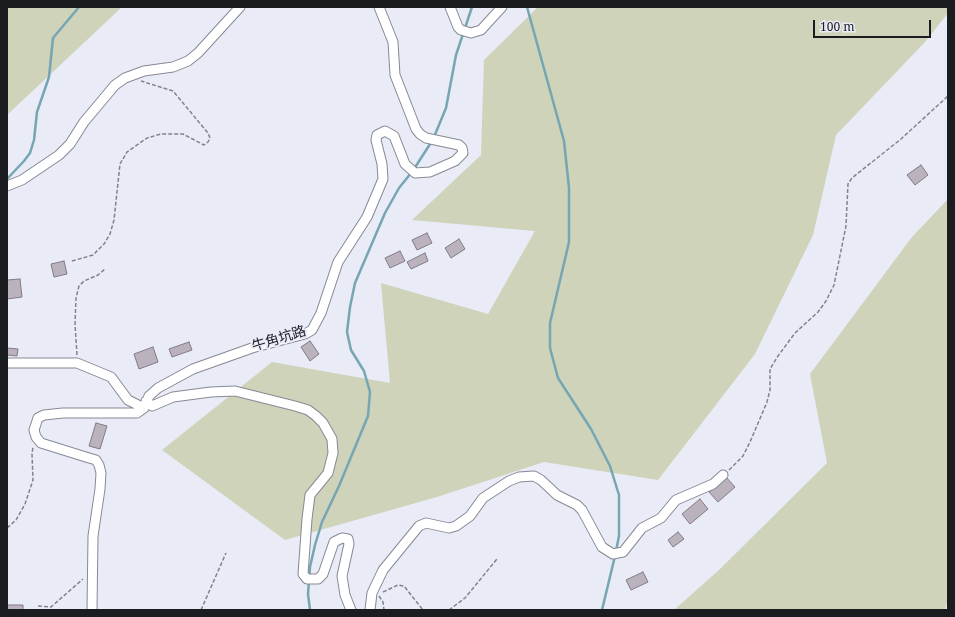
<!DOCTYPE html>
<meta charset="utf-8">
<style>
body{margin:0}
#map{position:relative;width:955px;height:617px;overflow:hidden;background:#e9ebf7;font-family:"Noto Serif",serif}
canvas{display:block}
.frame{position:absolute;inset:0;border:8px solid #1b1c20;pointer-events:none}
.scale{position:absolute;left:813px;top:20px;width:118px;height:18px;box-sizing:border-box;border:2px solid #1b1c20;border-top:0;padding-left:5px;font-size:12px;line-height:14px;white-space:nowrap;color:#1b1c20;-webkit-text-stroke:3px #e9ebf7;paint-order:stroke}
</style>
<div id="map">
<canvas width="955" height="617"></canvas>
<div class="frame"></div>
<div class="scale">100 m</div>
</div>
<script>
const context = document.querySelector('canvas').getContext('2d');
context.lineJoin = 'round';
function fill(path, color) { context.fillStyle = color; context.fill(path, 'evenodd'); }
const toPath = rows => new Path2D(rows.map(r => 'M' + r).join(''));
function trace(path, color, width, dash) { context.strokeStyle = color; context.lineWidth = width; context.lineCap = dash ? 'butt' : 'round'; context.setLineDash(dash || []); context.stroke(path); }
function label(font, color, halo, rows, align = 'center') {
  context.font = font + ' "Noto Serif","Noto Sans TC",serif'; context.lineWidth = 4; context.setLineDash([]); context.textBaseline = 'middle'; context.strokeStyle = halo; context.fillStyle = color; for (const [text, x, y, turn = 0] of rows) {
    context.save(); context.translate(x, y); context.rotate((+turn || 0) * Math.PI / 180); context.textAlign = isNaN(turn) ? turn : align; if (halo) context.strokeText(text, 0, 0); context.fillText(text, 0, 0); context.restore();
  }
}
fill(toPath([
 [7,7,122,7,7,115],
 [538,7,948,7,948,13,925,42,836,135,813,235,755,354,658,480,544,462,437,497,285,540,162,450,272,362,390,383,381,283,488,314,535,231,412,220,481,155,484,60],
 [948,199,948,599,945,610,674,610,719,570,827,463,810,374,912,237]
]), '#ced3ba');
trace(toPath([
 [527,7,564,141,569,188,569,242,550,323,550,348,558,378,591,429,610,466,619,495,619,536,616,551],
 [434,137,446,108,456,55,472,7],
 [414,169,432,141],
 [7,179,24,161,30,153,34,140,37,112,49,77,53,38,79,7],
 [310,610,308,594,310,567,315,545,322,522,339,486,368,416,370,392,364,371,351,350,347,332,350,307,355,283,385,213,399,188,411,173],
 [602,610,615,556]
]), '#76a6b3', 2.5);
const building = toPath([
 [921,165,928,175,915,185,907,175,921,165],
 [427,233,432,243,417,250,412,240,427,233],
 [459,239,465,249,451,258,445,248,459,239],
 [400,251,405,261,390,268,385,258,400,251],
 [425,253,428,261,411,269,407,262,425,253],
 [64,261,67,274,54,277,51,264,64,261],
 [20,279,22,297,7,299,7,280,20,279],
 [310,341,319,354,310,361,301,347,310,341],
 [189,342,192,350,172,357,169,349,189,342],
 [153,347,158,362,139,369,134,354,153,347],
 [7,348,18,349,17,356,7,355,7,348],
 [96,423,107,426,100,449,89,446,96,423],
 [726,477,735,487,718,502,709,492,726,477],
 [700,499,708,509,690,524,682,514,700,499],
 [678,532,684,539,673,547,668,540,678,532],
 [643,572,648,582,631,590,626,580,643,572],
 [7,605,23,605,23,610,7,610,7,605]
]);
fill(building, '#bab2bc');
trace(building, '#827a84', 1);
const minor = toPath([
 [450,7,458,27,461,30,471,33,481,30,502,7],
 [7,186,22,180,59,155,70,144,84,122,115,85,125,78,144,71,173,67,188,61,198,53,240,7],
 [7,363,77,363,111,377,128,400,144,408],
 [146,401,152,406,173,397,211,392,235,391,295,406,308,410,316,416,323,423,332,439,333,453,328,473,310,495,307,519,303,574,307,579,318,579,323,574,334,542,342,538,348,539,349,544,342,576,345,595,351,610],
 [92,610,93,536,100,489,101,473,99,465,96,460,89,458,41,443,36,437,34,430,38,418,44,415,63,413,137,413,144,408,149,396,158,388,193,369,252,348,305,334,312,330,321,313,338,262,367,217,383,179,382,164,376,140,377,135,385,131,394,136,405,164,415,173,430,172,455,161,463,153,462,148,459,145,426,138,420,134,416,129,395,75,393,42,379,7],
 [370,610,372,593,383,570,419,526,426,523,449,528,456,526,470,516,483,498,509,481,519,477,534,476,541,480,557,495,577,505,582,510,602,547,613,554,623,552,642,528,661,518,676,500,713,484,723,475]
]);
trace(minor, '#868994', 11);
trace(toPath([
 [72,261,93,255,104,244,110,234,114,220,120,164,127,152,147,138,161,134,183,134,204,145,208,142,210,138,208,133,173,91,141,81],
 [77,355,75,324,76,298,79,286,84,281,98,275,105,269],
 [729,470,743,456,750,442,767,402,770,390,770,369,778,356,795,333,818,312,826,301,834,285,846,226,848,184,852,178,901,139,948,96],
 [7,528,16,520,25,504,33,480,32,454,33,447],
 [383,592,398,585,404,586,423,610],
 [379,596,383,602,384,610],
 [38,606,51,607,83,579],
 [201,610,226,553],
 [449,610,465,598,497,559]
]), '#81838b', 1.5, [4, 2]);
trace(minor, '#fff', 9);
label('14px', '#1b1c20', '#e9ebf7', [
 ["牛角坑路",279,339,-17]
]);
</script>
